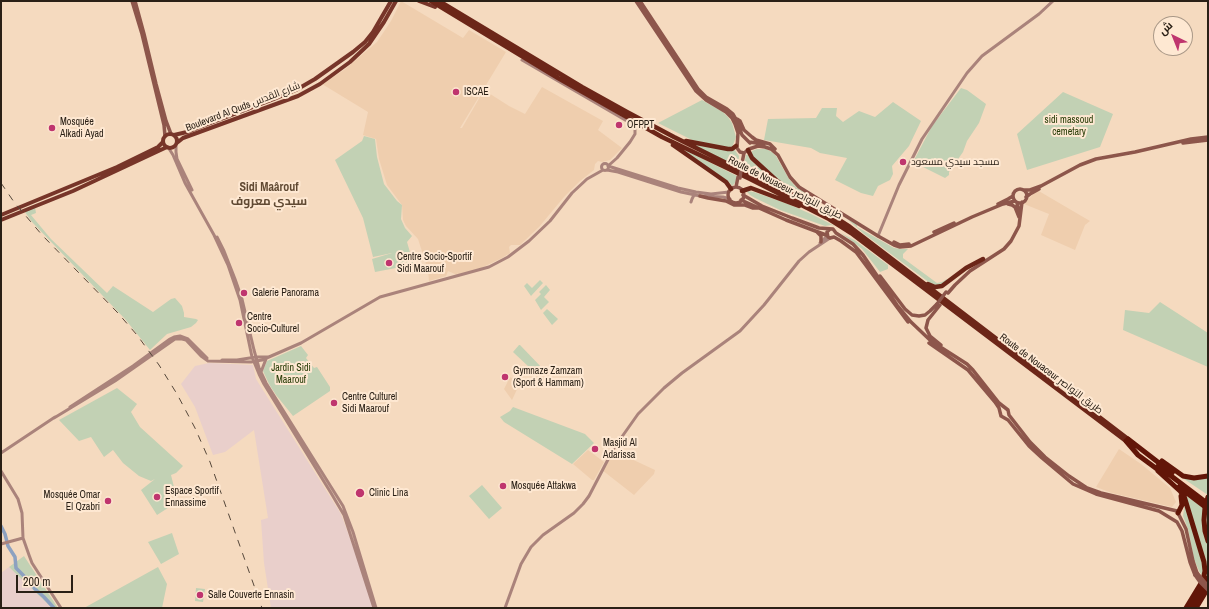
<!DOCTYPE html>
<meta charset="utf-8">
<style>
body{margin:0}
#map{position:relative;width:1209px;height:609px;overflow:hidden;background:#f5dabf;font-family:"Archivo Narrow",Cairo,sans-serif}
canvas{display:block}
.frame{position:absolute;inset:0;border:2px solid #2a2016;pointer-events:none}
.north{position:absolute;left:1153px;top:16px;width:40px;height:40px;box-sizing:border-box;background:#fee8d2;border:1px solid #a99887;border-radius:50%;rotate:317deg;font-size:11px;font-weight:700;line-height:16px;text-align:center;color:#2a2016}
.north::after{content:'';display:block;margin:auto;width:14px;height:18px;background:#bf356e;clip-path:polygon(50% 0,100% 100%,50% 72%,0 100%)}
.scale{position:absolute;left:16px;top:575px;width:57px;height:18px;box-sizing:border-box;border:2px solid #2a2016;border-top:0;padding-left:5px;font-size:12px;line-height:14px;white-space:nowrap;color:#2a2016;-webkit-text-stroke:3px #fee8d2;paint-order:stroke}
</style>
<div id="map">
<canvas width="1209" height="609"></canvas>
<div class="frame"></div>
<div class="north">ش</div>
<div class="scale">200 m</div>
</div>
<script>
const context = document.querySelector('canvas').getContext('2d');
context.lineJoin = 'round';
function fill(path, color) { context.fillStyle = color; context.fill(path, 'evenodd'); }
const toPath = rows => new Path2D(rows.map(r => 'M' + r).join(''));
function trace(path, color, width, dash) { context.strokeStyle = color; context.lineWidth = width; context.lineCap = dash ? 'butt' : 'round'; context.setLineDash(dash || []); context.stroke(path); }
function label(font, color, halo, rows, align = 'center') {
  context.font = font + ' "Archivo Narrow",Cairo,sans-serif'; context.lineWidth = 4; context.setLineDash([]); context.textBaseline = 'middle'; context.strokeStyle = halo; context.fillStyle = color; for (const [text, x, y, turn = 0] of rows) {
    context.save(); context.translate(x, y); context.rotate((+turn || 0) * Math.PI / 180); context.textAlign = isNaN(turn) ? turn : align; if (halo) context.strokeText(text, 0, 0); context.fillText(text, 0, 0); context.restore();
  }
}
fill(toPath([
 [401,1,463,38,469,30,506,52,460,128,462,128,484,90,509,106,525,114,542,87,603,121,598,130,622,148,610,160,602,162,598,161,595,164,594,170,580,181,564,197,539,227,520,245,511,245,509,247,510,253,502,258,479,269,458,275,458,273,457,275,448,271,446,276,429,281,428,270,418,239,406,226,403,220,402,205,387,185,379,159,376,139,363,135,368,112,322,84,344,70,377,42,391,21],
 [1037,190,1090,221,1085,225,1075,250,1041,235,1049,214,1024,204],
 [510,377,520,383,512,400,504,389],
 [1119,449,1141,464,1170,488,1176,502,1172,507,1112,493,1096,487],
 [588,450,604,462,594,480,592,480,573,464],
 [612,453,625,456,655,470,654,474,634,495,602,470]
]), '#efceae');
fill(toPath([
 [209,363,253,365,256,379,341,514,376,608,271,608,264,563,261,520,268,518,254,430,225,452,213,455,195,407,181,384,195,366],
 [9,567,49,604,52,608,1,608,1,573]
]), '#e9cfcb');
fill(toPath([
 [961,88,967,90,986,104,979,123,967,141,963,152,949,172,949,175,945,178,913,162,932,126],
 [1063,92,1113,114,1100,147,1027,170,1017,134],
 [702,100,723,112,728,117,732,123,736,137,733,145,731,148,692,140,658,123],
 [893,102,921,121,909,146,892,166,893,174,890,180,878,186,873,196,861,193,835,180,847,158,820,153,811,148,764,140,768,119,816,118,822,108,837,108,836,116,843,122,859,111,875,117],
 [364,136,375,139,377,157,384,184,397,201,402,205,401,219,405,228,412,236,407,242,414,266,408,267,402,251,406,266,375,272,372,259,392,253,373,257,363,218,335,160,362,141],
 [691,144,734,149,739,156,738,167],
 [679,147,737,176,735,183,732,186,730,183],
 [757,149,766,149,772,152,776,156,789,179,797,188,812,197,810,200,780,183,752,157,751,154,752,151],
 [746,155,748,155,750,159,775,182,775,184,743,169],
 [748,191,754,192,788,204,811,214,835,226,831,225,825,226,780,210,755,198,750,195,747,192],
 [35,207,36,213,31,215,51,239,107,293,113,286,153,312,171,299,175,298,182,306,184,313,184,317,196,319,198,320,196,323,191,327,167,334,150,350,125,319,32,222,25,212],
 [846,218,857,225,857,227,894,248,902,249,908,249,903,254,903,258,937,283,942,282,947,279,948,281,938,286,930,283,864,234],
 [841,233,856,241,888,265,888,269,880,272,862,249],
 [540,280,543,283,531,296,524,286,527,283,532,288],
 [546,285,550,290,544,297,549,302,541,310,535,300,541,294,539,292],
 [1160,302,1208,333,1208,367,1123,330,1125,310,1149,313],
 [547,309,558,319,552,325,543,313],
 [519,345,520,345,544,370,530,368,513,352],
 [301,346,308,355,306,358,314,368,317,367,330,387,330,391,293,416,276,395,269,384,263,371,267,361],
 [117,388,137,404,131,412,140,427,183,466,176,473,171,475,174,487,165,491,174,504,157,515,141,490,155,479,151,481,139,476,123,463,113,450,104,457,91,437,79,441,59,420],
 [513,407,585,434,594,443,572,464,504,422,500,417,510,411],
 [1178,475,1193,480,1208,478,1208,495],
 [482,485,502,508,489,519,469,496],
 [1184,494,1208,511,1208,574,1205,579,1206,569],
 [1185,502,1203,562,1203,577,1199,571,1194,559,1188,529,1183,516],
 [172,533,179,554,161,564,148,542],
 [24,556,58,608,52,608,9,567],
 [158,567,167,584,162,608,84,608],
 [196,588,205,589,203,602,195,601]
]), '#c2d1b4');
trace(toPath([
 [1,526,5,534,8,546,15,557,16,568,31,583,35,589,44,597,54,608]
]), '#8da1c0', 3.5);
trace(toPath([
 [522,60,632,124,635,127,635,134,630,142,617,158,608,166],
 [176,146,176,152,177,159,192,190],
 [168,147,173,155,185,183,214,235,228,265,240,300,252,357,259,374,264,384,331,493,344,515,374,608],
 '601.5 167a3.5 3.5 0 1 1 7 0a3.5 3.5 0 1 1-7 0Z',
 [608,166,678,188,696,192,711,194,729,192],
 [607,170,618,172,681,192,700,196,723,197,730,199],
 [691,202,692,199,694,195],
 [878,236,899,185,922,139,967,73,982,56,1039,14,1053,1],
 [217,237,224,251,235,279,242,299,254,350,259,368,266,383,343,506,353,532,376,608],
 [820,243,827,236],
 [222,360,237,360,256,357,268,357],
 [261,372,266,359],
 [70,407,133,366,170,339,174,337,180,336,188,339,207,358],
 [54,418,115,381,175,339,182,339,186,340,201,356,208,361,251,362,262,360,301,343,380,297,489,267,508,257,529,241,550,221,572,193,587,179,603,170],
 [1,453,55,417],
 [1,471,18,499,22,513,23,538,29,555,32,563,61,608],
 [1,544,23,538],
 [505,608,521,564,531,547,543,535,574,513,583,504,589,496,614,448,638,414,664,388,682,373,740,331,764,305,799,261,809,252,830,238]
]), '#aa837b', 3);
trace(toPath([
 [132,1,142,34,164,125,165,136],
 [135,1,144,34,156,84,166,121,171,134],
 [636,1,696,91,706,100,726,112,732,118,735,124,738,133,737,148,740,152,744,153],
 [640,1,698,89,706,97,727,109,733,114,737,121,742,135,750,143],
 [737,119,740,121,744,130,752,137,756,140,770,144,775,149],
 [749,142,764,144],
 [1183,143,1208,140],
 [749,149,758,146,765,147,771,149,778,155,790,177,799,187,878,236,894,245,900,247,911,246,972,217,1003,204,1015,201],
 [742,163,744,153,749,149],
 [736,187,738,177],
 '728 195a8 8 0 1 1 16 0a8 8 0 1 1-16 0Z',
 '1013 196a7 7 0 1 1 14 0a7 7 0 1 1-14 0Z',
 [1023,190,1030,190,1041,186,1080,165,1096,159,1135,152,1191,139,1208,137],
 [743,195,762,206,792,218,819,228,833,229,836,233,853,244,863,255,897,305,911,322,931,341,967,364,973,370,999,403,1008,410,1009,415,1030,442,1045,457,1069,476,1087,488,1101,493,1177,511,1186,529,1193,561,1197,573],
 [700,196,708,198,726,201,734,205,745,205,753,208,758,208],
 [1026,197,1030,194,1039,189],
 [741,200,786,220,826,235],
 [1017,203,1019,212],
 [998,204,1008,199,1013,196],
 [1008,204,1012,205,1015,207,1019,217],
 [830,229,827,232,828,237,830,238,834,237,841,241,856,252,908,322],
 [817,232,821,236,821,242],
 [934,232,954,223],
 [894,242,900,245,909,244],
 [880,276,905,309,912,315,919,316,925,315,930,311,937,304],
 [948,293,955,285,970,271,1004,249,1011,241,1019,226,1022,202],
 [940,305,928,320,926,328,930,336,941,345],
 [929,343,968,370,995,402,999,408,1001,416,1008,420,1029,446,1042,458,1073,484,1096,494,1159,511,1177,522,1182,531,1190,562,1195,575]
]), '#8d564b', 3.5);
trace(toPath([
 [419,1,435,7],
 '163 141a7 7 0 1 1 14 0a7 7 0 1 1-14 0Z',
 [174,135,187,132,274,99,296,90,315,79,353,52,365,42,373,32,391,1],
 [178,142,183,138,287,100,298,96,320,84,350,62,369,44,384,22,396,1],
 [1,215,117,167,158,147,163,142],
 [1,220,73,191,167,147]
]), '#773529', 4);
trace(toPath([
 [431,1,558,78,662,137,750,179,829,219,851,233,1126,441],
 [439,1,582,87,627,112,674,137,833,216,850,227,1057,385],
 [686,141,728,149,732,149,736,146],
 [673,145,726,182,731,189],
 [748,150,752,158,776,180,794,193],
 [742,191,751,188,799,206],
 [928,284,935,287,942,286,966,268,983,259],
 [1073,397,1128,439]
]), '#6c2618', 4.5);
trace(toPath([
 [1128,439,1172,473],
 [1126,441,1138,455,1161,472],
 [1162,461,1183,476,1194,478,1208,476],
 [1158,466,1208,504],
 [1158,471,1180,491,1184,496,1204,562,1205,571,1203,580,1186,608],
 [1179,487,1208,509],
 [1178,513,1182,505,1181,496],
 [1191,608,1208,578],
 [1196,608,1208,588]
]), '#621608', 5);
trace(toPath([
 [1,183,14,202,42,235,117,312,137,335,159,365,177,394,195,428,210,462,262,608]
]), '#55473a', 1, [7, 7]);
trace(toPath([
 [740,178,742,163],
 [937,304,946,292],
 [1197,573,1208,586],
 [1195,575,1200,582,1208,590]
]), '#8d564b', 3.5);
trace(toPath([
 [1208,497,1205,508,1204,520,1205,531,1208,541]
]), '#621608', 5);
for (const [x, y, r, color] of [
 [456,92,4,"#bf356e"],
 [619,125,4,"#bf356e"],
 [52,128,4,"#bf356e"],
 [903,162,4,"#bf356e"],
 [389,263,4,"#bf356e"],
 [244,293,4,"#bf356e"],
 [239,323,4,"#bf356e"],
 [505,377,4,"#bf356e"],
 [334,403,4,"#bf356e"],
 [595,449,4,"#bf356e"],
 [503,486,4,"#bf356e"],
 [360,493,5,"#bf356e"],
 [157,497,4,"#bf356e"],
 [108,501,4,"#bf356e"],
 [200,595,4,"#bf356e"]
]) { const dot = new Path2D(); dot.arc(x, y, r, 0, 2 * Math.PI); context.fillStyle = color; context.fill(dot); trace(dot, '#fee8d2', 1.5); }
label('10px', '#2a2016', '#fee8d2', [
 ["ISCAE",464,92],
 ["Mosquée",60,122],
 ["Alkadi Ayad",60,134],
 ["OFPPT",627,125],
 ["مسجد سيدي مسعود",911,162],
 ["Centre Socio-Sportif",397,257],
 ["Sidi Maarouf",397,269],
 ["Galerie Panorama",252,293],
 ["Centre",247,317],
 ["Socio-Culturel",247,329],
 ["Gymnaze Zamzam",513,371],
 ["(Sport & Hammam)",513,383],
 ["Centre Culturel",342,397],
 ["Sidi Maarouf",342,409],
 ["Masjid Al",603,443],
 ["Adarissa",603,455],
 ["Mosquée Attakwa",511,486],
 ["Espace Sportif",165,491],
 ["Ennassime",165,503],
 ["Clinic Lina",369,493],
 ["Mosquée Omar",100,495,"right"],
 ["El Qzabri",100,507,"right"],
 ["Salle Couverte Ennasin",208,595]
], 'left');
label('10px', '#2a2016', '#fee8d2', [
 ["Boulevard Al Quds شارع القدس",243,107,-21],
 ["Route de Nouaceur طريق النواصر",785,188,27],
 ["Route de Nouaceur طريق النواصر",1051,374,37]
]);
label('10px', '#263b05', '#fee8d2', [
 ["sidi massoud",1069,120],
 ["cemetary",1069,132],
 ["Jardin Sidi",291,368],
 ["Maarouf",291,380]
]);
label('bold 12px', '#614a33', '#fee8d2', [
 ["Sidi Maârouf",269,188],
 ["سيدي معروف",269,202]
]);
</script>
